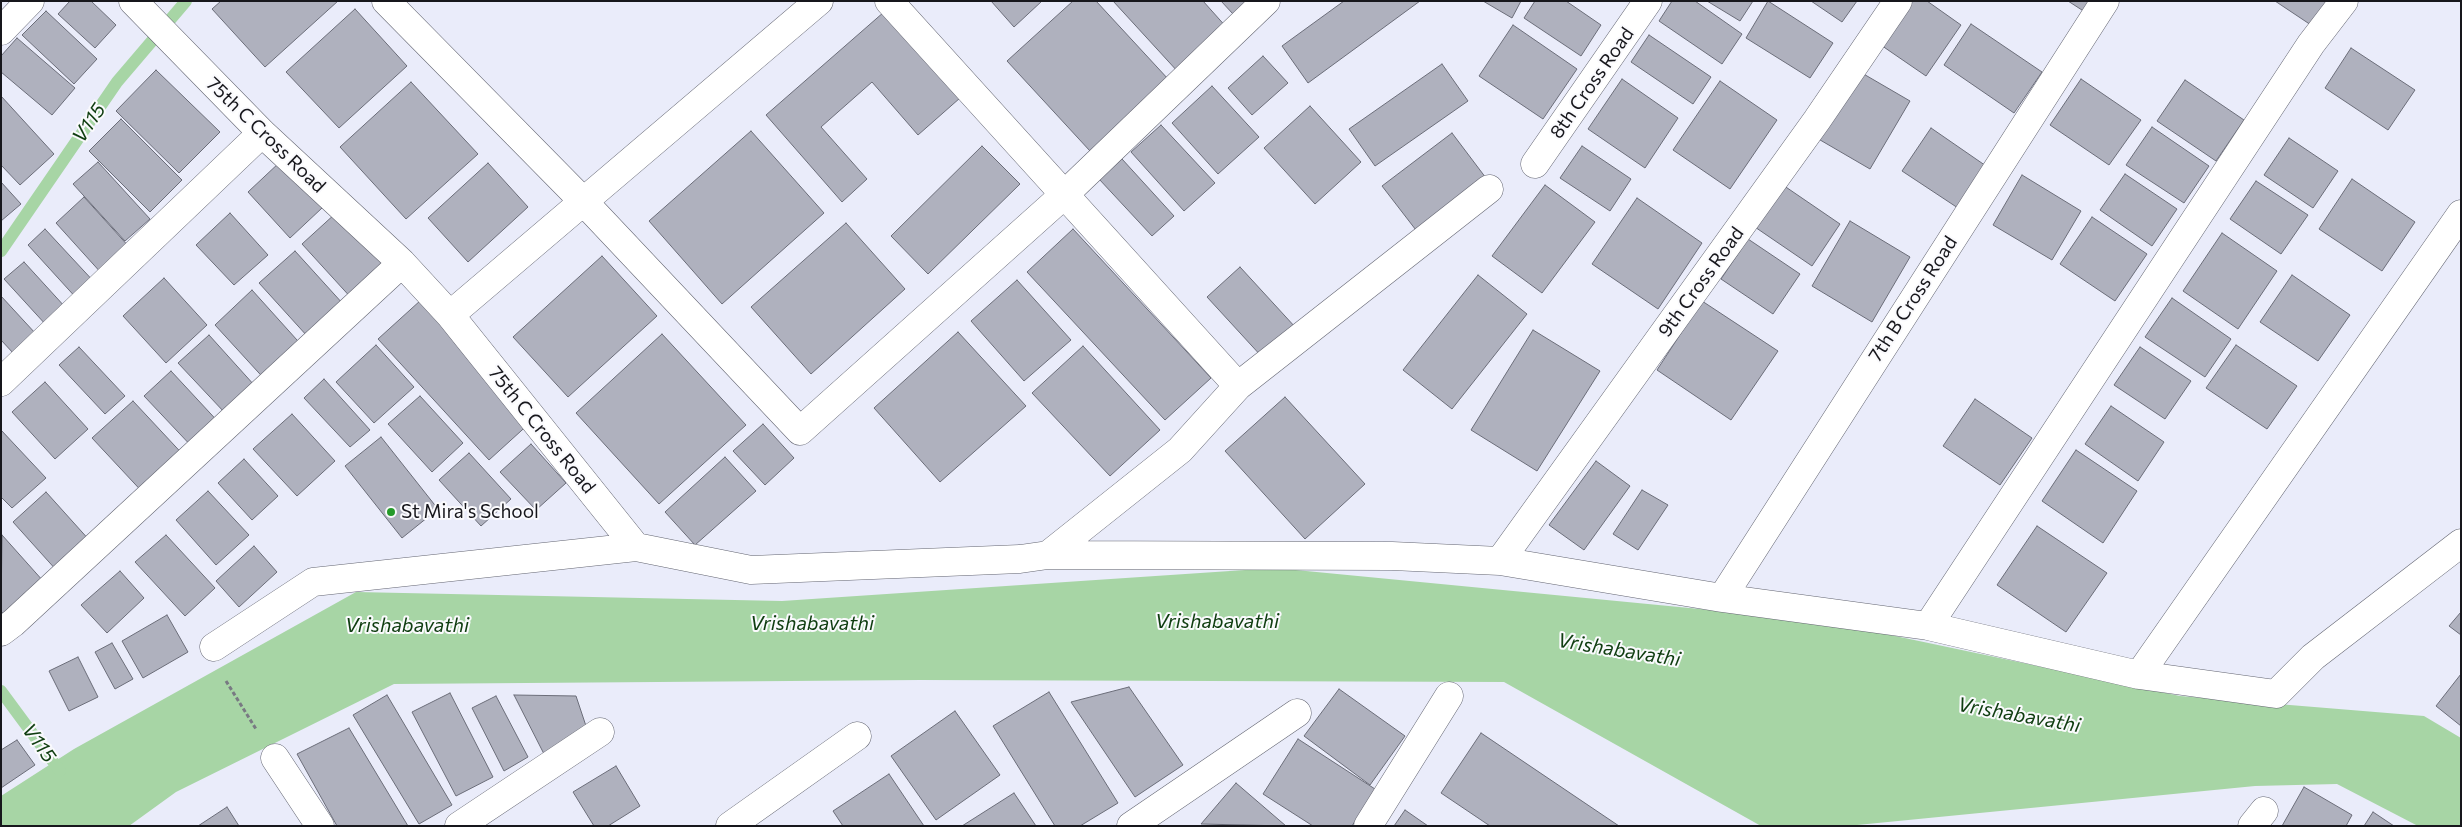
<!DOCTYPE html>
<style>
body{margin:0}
#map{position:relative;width:2462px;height:827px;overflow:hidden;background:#eaecfa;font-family:Commissioner,sans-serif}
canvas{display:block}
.frame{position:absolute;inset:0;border:2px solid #17171c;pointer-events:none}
</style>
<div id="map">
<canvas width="2462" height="827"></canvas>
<div class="frame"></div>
</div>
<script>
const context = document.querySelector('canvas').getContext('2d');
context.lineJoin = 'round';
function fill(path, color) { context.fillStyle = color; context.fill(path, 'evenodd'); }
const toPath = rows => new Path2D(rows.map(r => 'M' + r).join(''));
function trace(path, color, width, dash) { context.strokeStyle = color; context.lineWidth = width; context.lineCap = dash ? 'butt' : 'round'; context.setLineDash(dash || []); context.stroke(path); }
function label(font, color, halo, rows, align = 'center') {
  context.font = font + ' Commissioner,sans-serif'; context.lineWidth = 4; context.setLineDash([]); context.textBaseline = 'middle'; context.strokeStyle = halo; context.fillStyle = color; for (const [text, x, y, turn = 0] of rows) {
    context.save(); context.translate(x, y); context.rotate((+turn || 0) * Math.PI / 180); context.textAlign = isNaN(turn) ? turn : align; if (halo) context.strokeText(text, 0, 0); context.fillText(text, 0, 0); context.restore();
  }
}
fill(toPath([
 [1275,568,1824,621,2180,696,2424,716,2461,738,2461,826,2418,826,2337,784,2255,786,1847,826,1761,826,1504,682,921,680,394,684,176,792,129,826,1,826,1,796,74,749,356,592,782,601]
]), '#a7d5a5');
trace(toPath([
 [1,251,117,82,186,1],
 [1,691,60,771]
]), '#a7d5a5', 12);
const building = toPath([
 [70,1,91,1,116,25,95,48,58,14,70,1],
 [221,1,338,1,265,67,212,9,221,1],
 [991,1,1042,1,1014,27,991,1],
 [1073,1,1096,1,1169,80,1090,151,1007,61,1073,1],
 [1113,1,1203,1,1228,29,1179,73,1113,1],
 [1221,1,1247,1,1233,14,1221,1],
 [1344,1,1420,1,1308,83,1282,46,1344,1],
 [1483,1,1521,1,1512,18,1483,1],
 [1535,1,1566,1,1601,25,1581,56,1524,18,1535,1],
 [1672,1,1695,1,1742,34,1722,64,1659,21,1672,1],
 [1707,1,1753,1,1740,21,1707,1],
 [1768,1,1833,43,1810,78,1746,38,1768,1],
 [1811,1,1857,1,1842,22,1811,1],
 [1903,1,1927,1,1961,25,1926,76,1875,41,1903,1],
 [2068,1,2092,1,2085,12,2068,1],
 [2275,1,2327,1,2311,25,2275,1],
 [355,9,407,66,339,128,286,72,355,9],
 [46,11,97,59,74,84,22,35,46,11],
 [884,12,960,98,918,135,872,82,821,127,867,179,842,202,766,115,884,12],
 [1971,24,2042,72,2014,113,1944,65,1971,24],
 [1513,25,1577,69,1543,119,1479,76,1513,25],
 [1649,35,1711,77,1693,104,1631,62,1649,35],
 [17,38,75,88,52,115,1,72,1,56,17,38],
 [2351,48,2415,90,2388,130,2325,88,2351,48],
 [1263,56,1288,83,1252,115,1228,88,1263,56],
 [1442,64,1468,101,1375,166,1349,129,1442,64],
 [1855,69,1910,101,1870,169,1815,137,1855,69],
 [156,70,220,132,179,173,116,111,156,70],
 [1622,79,1678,118,1645,168,1588,129,1622,79],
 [2081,79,2141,120,2109,165,2050,125,2081,79],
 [2185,80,2244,120,2216,161,2157,121,2185,80],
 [1720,81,1777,120,1730,189,1673,150,1720,81],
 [411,82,478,154,406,219,340,147,411,82],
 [1212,86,1259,137,1218,174,1172,123,1212,86],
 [1,96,54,154,20,185,1,165,1,96],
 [1310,106,1361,162,1315,204,1264,148,1310,106],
 [121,119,182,180,150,212,89,151,121,119],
 [1161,125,1215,183,1184,211,1131,152,1161,125],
 [2152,127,2209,166,2184,203,2126,165,2152,127],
 [1931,128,1989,168,1961,210,1902,171,1931,128],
 [751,131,824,213,722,304,649,221,751,131],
 [1452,133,1489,182,1419,234,1382,186,1452,133],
 [2289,138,2338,171,2313,208,2264,175,2289,138],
 [982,146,1020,184,928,274,891,236,982,146],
 [1582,146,1631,179,1610,211,1560,178,1582,146],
 [1122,159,1174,216,1152,236,1099,179,1122,159],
 [98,162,150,219,125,241,73,184,98,162],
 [280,162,322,208,290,238,248,192,280,162],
 [488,163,528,207,468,262,428,218,488,163],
 [2125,174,2177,209,2152,246,2100,210,2125,174],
 [2022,175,2081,211,2052,260,1993,225,2022,175],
 [2352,179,2415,222,2382,271,2319,229,2352,179],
 [1777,181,1840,224,1812,266,1749,223,1777,181],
 [2256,181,2308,215,2281,254,2230,219,2256,181],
 [1,182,21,204,1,221,1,182],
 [1545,185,1595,222,1542,293,1492,256,1545,185],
 [84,197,131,249,103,275,56,223,84,197],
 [1637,198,1702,243,1658,309,1592,264,1637,198],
 [230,213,268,255,234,285,196,245,230,213],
 [336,213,389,270,354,301,302,244,336,213],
 [2092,217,2147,254,2115,301,2060,264,2092,217],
 [1850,221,1910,257,1872,322,1812,286,1850,221],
 [846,223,905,289,811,374,751,307,846,223],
 [45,229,97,285,79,301,28,245,45,229],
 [1073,229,1211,378,1165,420,1027,272,1073,229],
 [2222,233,2277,271,2238,329,2183,291,2222,233],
 [1748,239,1800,274,1773,314,1721,279,1748,239],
 [295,251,344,305,308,337,259,283,295,251],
 [602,256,657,316,568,397,513,337,602,256],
 [24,262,66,308,47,326,4,279,24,262],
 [1240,267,1296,328,1263,358,1207,297,1240,267],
 [1478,275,1527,314,1452,409,1403,370,1478,275],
 [2292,275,2350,315,2318,361,2260,322,2292,275],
 [164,278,207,325,166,363,123,316,164,278],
 [1017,280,1071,340,1024,381,971,321,1017,280],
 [252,290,306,350,269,384,215,325,252,290],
 [1,296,36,334,14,354,1,340,1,296],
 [2172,298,2231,339,2205,377,2145,337,2172,298],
 [421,300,532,421,489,460,378,339,421,300],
 [1702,301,1778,351,1731,420,1657,370,1702,301],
 [1533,330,1600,371,1537,471,1471,430,1533,330],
 [958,332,1026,406,940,482,874,408,958,332],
 [662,334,746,425,659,504,576,413,662,334],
 [209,335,255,386,225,413,178,363,209,335],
 [376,345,414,387,374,423,336,382,376,345],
 [2236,345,2297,386,2267,429,2206,388,2236,345],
 [1083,346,1160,430,1110,476,1032,393,1083,346],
 [79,347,125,396,105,414,59,365,79,347],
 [2140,347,2191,381,2165,419,2114,385,2140,347],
 [171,371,223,427,196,451,144,396,171,371],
 [324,379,370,430,350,447,304,398,324,379],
 [45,382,88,429,55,459,12,412,45,382],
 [420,396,463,443,432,472,388,424,420,396],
 [1285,397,1365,484,1305,539,1225,451,1285,397],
 [1975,399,2032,438,2000,485,1943,446,1975,399],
 [133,401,189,461,148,498,92,438,133,401],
 [2111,406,2164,442,2138,481,2085,444,2111,406],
 [292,414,335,461,297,496,253,449,292,414],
 [763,424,794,458,765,485,733,451,763,424],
 [1,430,46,478,12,508,1,497,1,430],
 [381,437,438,509,402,538,345,466,381,437],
 [531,444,566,483,536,510,500,472,531,444],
 [2076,450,2137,491,2103,543,2042,501,2076,450],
 [469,453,511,499,481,526,439,480,469,453],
 [725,457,756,491,695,545,665,512,725,457],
 [244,459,278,496,252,520,218,483,244,459],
 [1596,461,1630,486,1584,550,1549,525,1596,461],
 [1642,490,1668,505,1638,550,1613,534,1642,490],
 [208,491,249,535,216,565,176,520,208,491],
 [46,492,91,542,58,572,13,522,46,492],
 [2037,526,2107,573,2066,632,1997,585,2037,526],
 [2,535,44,582,6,617,1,611,2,535],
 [166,535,215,588,185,616,135,562,166,535],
 [254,546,277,572,239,607,216,581,254,546],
 [120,571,144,598,107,633,81,605,120,571],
 [2461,612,2461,635,2449,626,2461,612],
 [167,615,188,652,143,678,122,641,167,615],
 [112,643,133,679,115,689,95,652,112,643],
 [78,657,98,697,69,711,49,671,78,657],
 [2461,674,2461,726,2436,706,2461,674],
 [1129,687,1183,765,1135,797,1071,702,1129,687],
 [1339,689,1405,736,1370,785,1304,736,1339,689],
 [1049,692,1118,803,1080,826,1055,826,993,726,1049,692],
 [450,693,493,777,456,796,412,712,450,693],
 [387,695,452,805,419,824,353,715,387,695],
 [514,695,576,696,588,732,544,754,514,695],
 [496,696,528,757,504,771,472,708,496,696],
 [955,711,1000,775,936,820,891,756,955,711],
 [349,728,408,826,337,826,297,754,349,728],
 [1481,733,1619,826,1490,826,1441,793,1481,733],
 [1298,739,1375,789,1352,826,1313,826,1263,794,1298,739],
 [17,740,35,765,1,788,1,750,17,740],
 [616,766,640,806,608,826,594,826,573,792,616,766],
 [889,774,924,826,843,826,833,811,889,774],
 [1236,783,1286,826,1201,824,1236,783],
 [2304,787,2352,815,2346,826,2282,826,2304,787],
 [1014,793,1036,826,962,826,1014,793],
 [227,807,239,826,198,826,227,807],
 [1405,810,1428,826,1394,826,1405,810],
 [2373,812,2394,826,2364,826,2373,812]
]);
fill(building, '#afb1be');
trace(building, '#6b6d79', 1);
const minor = toPath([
 [133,1,262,133,402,263,450,315,636,547,313,582,214,647],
 [386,1,583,201,800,431,1065,194,1266,1],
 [1,31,30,1],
 [1535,164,1648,1],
 [450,315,819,1],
 [1,382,262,133],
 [1238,386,1489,189],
 [636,547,751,570,1020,559,1048,555,1180,450,1238,386,889,1],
 [1048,555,1392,556,1500,561,1722,598,1928,626,2139,675,2276,694,2313,657,2461,543],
 [1500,561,1817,120,1898,1],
 [1722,598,2105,1],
 [1928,626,2311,44,2344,1],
 [1,632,13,623,402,263],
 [2139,675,2461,214],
 [275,758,320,826],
 [459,826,600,732],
 [730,826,857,736],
 [1131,826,1297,713],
 [1368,826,1449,696],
 [2252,826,2264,811]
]);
trace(minor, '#646672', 29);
trace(toPath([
 [226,681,256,729]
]), '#787982', 3, [4, 2.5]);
trace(minor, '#fff', 28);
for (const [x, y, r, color] of [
 [391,512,5,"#259a2a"]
]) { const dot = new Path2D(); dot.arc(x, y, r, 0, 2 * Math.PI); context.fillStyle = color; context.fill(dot); trace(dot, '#fafafd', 2); }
label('19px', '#17171c', '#fafafd', [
 ["8th Cross Road",1592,83,-55],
 ["75th C Cross Road",266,135,44],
 ["9th Cross Road",1701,282,-54],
 ["7th B Cross Road",1913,299,-57],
 ["75th C Cross Road",542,430,51]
]);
label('19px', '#17171c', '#fafafd', [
 ["St Mira's School",401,512]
], 'left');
label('italic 20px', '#0f3d10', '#fafafd', [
 ["V115",89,123,-56],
 ["Vrishabavathi",1217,621],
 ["Vrishabavathi",812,623],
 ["Vrishabavathi",407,625],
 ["Vrishabavathi",1619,650,9],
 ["Vrishabavathi",2019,715,10],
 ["V115",39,743,54]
]);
</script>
